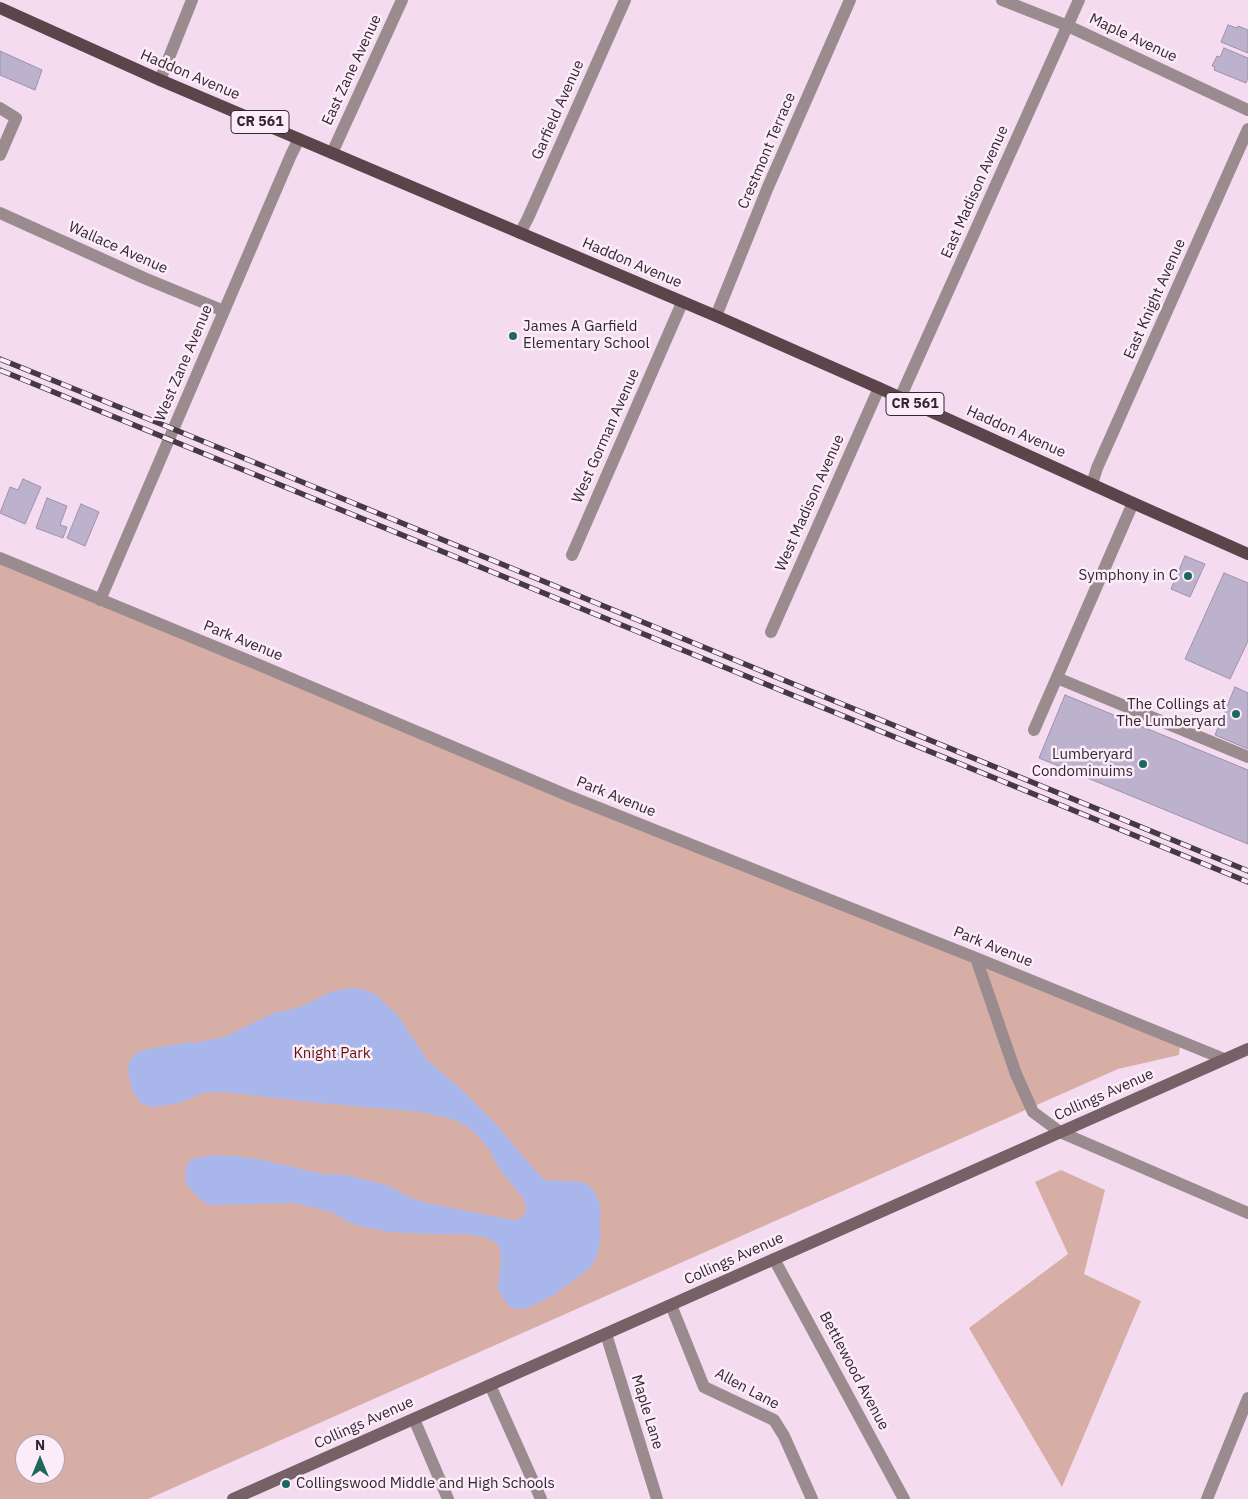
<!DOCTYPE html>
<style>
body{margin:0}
#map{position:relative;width:1248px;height:1499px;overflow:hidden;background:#f5dbf0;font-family:"IBM Plex Sans",sans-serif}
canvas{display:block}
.north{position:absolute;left:15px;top:1434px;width:50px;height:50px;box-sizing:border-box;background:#fcecf9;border:1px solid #ab9da8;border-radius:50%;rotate:0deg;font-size:14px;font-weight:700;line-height:20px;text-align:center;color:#31272f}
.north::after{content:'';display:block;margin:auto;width:18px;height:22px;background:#1d675e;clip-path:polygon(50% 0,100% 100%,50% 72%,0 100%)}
</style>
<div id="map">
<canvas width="1248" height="1499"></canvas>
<div class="north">N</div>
</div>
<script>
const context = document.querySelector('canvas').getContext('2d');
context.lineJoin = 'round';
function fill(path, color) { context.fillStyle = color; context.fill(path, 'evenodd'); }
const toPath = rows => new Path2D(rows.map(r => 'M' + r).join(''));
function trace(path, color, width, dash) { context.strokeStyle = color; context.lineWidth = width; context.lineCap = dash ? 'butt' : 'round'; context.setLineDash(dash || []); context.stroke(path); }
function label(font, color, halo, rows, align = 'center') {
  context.font = font + ' "IBM Plex Sans",sans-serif'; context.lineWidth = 5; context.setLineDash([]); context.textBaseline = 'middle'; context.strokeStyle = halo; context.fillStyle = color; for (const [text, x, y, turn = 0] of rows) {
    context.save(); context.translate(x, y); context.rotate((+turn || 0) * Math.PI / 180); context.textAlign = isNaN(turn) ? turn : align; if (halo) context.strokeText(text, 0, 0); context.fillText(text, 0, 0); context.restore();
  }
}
fill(toPath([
 [0,559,1180,1042,1179,1055,1118,1069,148,1499,0,1499],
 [25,1444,55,1444,55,1474,25,1474],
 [1061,1170,1105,1190,1084,1274,1141,1301,1062,1487,969,1328,1068,1254,1035,1182]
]), '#d7aea6');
fill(toPath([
 [354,988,361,989,375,994,399,1017,427,1060,460,1088,497,1125,538,1174,545,1180,583,1182,593,1189,600,1205,600,1241,596,1258,590,1268,555,1294,533,1306,524,1309,516,1309,512,1308,505,1302,498,1288,501,1258,499,1247,496,1243,490,1239,480,1236,462,1234,425,1234,390,1232,364,1227,350,1223,332,1212,294,1203,211,1205,203,1202,190,1189,186,1182,185,1174,188,1163,192,1159,215,1155,234,1156,258,1159,323,1174,347,1175,386,1185,411,1198,427,1203,512,1220,517,1220,522,1217,525,1214,526,1206,523,1198,499,1168,488,1148,477,1135,468,1127,457,1121,444,1117,421,1112,309,1102,224,1092,203,1093,176,1104,151,1107,141,1103,132,1090,128,1072,129,1062,134,1055,143,1050,184,1043,200,1042,224,1037,274,1013,300,1007,333,991]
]), '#a8b6ec');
const building = toPath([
 [1228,25,1237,28,1238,26,1248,30,1248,53,1221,42,1228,25],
 [1224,48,1248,58,1248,78,1246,83,1214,70,1215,67,1212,66,1217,56,1220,57,1224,48],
 [0,51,42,70,35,90,0,75,0,51],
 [23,479,41,487,25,524,0,513,10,487,18,490,23,479],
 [47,498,67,506,60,525,67,527,63,538,36,528,47,498],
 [81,504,99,512,85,546,67,538,81,504],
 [1185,556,1205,564,1190,597,1171,589,1185,556],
 [1224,573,1248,583,1248,641,1230,679,1185,659,1224,573],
 [1235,687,1248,693,1248,749,1215,735,1235,687],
 [1065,695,1248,770,1248,844,1039,758,1065,695]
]);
fill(building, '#bcb2ce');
trace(building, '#9c92ad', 1);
trace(toPath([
 [1002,0,1068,26,1248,110],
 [160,80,192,0],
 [0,108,16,118,0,155],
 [332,153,402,0],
 [0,213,144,278,224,311],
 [520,233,528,218,625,0],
 [716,316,768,187,850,0],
 [900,398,1079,0],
 [1092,484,1097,468,1248,129],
 [572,555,682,303],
 [0,558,252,662,569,796,976,958,1224,1059],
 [100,600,291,155,299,139],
 [771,632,879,388],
 [1057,678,1248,757],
 [1034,730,1133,503],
 [976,958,1016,1074,1033,1112,1060,1132],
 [671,1305,704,1387,774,1420,784,1436,812,1499],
 [606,1334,657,1499],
 [490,1385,541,1499],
 [414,1419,448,1499],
 [1207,1499,1248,1398]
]), '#9a8b8f', 12);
trace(toPath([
 [1060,1132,1248,1213],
 [774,1259,904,1499]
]), '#9a8b8f', 12);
trace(toPath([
 [233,1499,1248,1049]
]), '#756166', 12);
trace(toPath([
 [0,8,160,80,716,316,879,388,1133,503,1248,554]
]), '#5b444a', 12);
const rail = toPath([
 [0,359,161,424,1248,871],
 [0,370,1248,882]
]);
trace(rail, '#453a43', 5.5);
trace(rail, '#fcecf9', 4, [11]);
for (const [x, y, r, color] of [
 [513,336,5,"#1d675e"],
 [1188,576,5,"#1d675e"],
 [1236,714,5,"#1d675e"],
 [1143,764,5,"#1d675e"],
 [286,1484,5,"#1d675e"]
]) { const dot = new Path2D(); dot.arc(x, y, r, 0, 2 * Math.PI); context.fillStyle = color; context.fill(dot); trace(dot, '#fcecf9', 2); }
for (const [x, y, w] of [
 [260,122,58],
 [915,404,58]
]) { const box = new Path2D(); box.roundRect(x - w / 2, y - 11.5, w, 23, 4); context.fillStyle = '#fcecf9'; context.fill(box); trace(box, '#31272f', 1); }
label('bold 14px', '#31272f', null, [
 ["CR 561",260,122],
 ["CR 561",915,404]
]);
label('15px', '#31272f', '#fcecf9', [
 ["Maple Avenue",1133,38,25],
 ["East Zane Avenue",352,70,-65],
 ["Haddon Avenue",190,75,23],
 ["Garfield Avenue",558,110,-66],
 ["Crestmont Terrace",767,151,-67],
 ["East Madison Avenue",975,192,-66],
 ["Wallace Avenue",118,248,24],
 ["Haddon Avenue",632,263,23],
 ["East Knight Avenue",1155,299,-66],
 ["West Zane Avenue",184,363,-67],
 ["Haddon Avenue",1016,432,24],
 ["West Gorman Avenue",606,436,-66],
 ["West Madison Avenue",810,503,-66],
 ["Park Avenue",243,641,22],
 ["Park Avenue",616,797,22],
 ["Park Avenue",993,947,22],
 ["Collings Avenue",1104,1095,-24],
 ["Collings Avenue",734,1259,-24],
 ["Bettlewood Avenue",854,1371,62],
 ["Allen Lane",747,1389,28],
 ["Maple Lane",647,1412,73],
 ["Collings Avenue",364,1423,-24]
]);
label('15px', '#31272f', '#fcecf9', [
 ["James A Garfield",523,327,"left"],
 ["Elementary School",523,344,"left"],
 ["Symphony in C",1178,576],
 ["The Collings at",1226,705],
 ["The Lumberyard",1226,722],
 ["Lumberyard",1133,755],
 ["Condominuims",1133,772],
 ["Collingswood Middle and High Schools",296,1484,"left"]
], 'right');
label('15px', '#60150a', '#fcecf9', [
 ["Knight Park",332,1054]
]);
</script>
